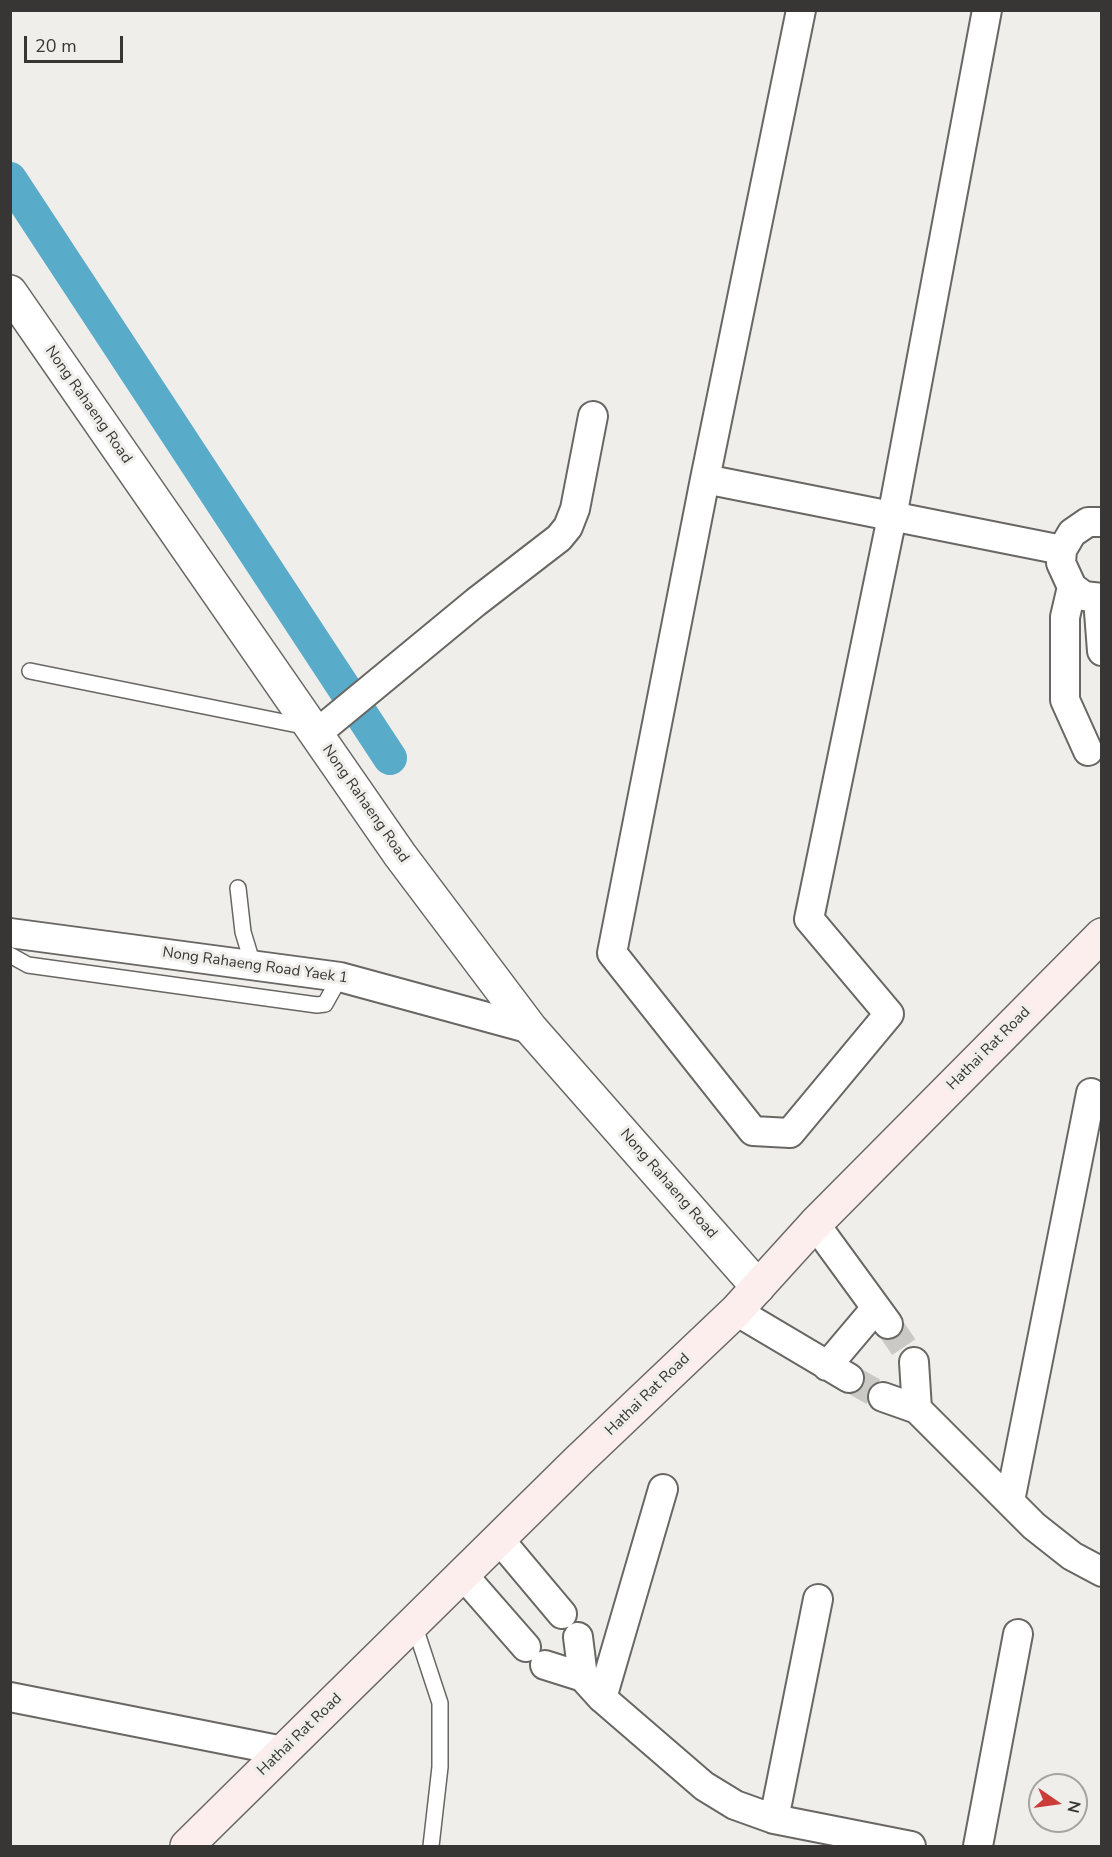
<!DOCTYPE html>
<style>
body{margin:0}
#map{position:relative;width:1112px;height:1857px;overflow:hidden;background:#f0eeea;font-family:"Nunito Sans",sans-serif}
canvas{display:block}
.frame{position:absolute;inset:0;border:12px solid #373634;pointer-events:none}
.north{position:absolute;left:1028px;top:1773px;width:60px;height:60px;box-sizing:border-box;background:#f0eeea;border:2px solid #a6a4a1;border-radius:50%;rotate:103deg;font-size:16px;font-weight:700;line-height:24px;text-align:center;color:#373634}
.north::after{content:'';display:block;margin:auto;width:21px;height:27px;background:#cc3d3a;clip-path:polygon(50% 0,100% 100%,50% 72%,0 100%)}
.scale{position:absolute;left:24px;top:36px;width:99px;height:27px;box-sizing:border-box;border:3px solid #373634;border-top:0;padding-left:8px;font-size:18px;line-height:21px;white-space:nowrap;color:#373634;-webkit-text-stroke:4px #f0eeea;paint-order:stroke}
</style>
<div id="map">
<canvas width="1112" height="1857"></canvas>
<div class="frame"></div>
<div class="north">N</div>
<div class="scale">20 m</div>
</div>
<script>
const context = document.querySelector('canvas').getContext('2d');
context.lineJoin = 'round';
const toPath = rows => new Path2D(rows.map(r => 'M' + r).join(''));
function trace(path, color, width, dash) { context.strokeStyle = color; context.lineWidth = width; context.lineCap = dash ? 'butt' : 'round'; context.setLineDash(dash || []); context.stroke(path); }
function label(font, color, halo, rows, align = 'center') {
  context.font = font + ' "Nunito Sans",sans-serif'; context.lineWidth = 6; context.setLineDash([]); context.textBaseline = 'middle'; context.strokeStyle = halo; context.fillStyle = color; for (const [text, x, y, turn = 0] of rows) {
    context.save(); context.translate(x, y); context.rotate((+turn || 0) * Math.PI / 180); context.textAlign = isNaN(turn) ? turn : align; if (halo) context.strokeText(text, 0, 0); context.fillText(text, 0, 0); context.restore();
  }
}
trace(toPath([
 [10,179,390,758]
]), '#59abca', 34);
trace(toPath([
 [888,1324,914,1362],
 [849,1378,883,1397]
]), '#cbc9c6', 28, [28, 14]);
const service = toPath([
 [30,671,308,727],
 [238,888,243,932,253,965],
 [10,955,28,965,317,1005,325,1004,340,977],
 [414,1624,440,1703,440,1767,431,1846]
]);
const minor = toPath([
 [801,10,705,479,612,953,753,1131,790,1133,889,1014,809,919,892,517,987,10],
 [705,479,1062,550],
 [1102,522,1088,522,1072,533,1062,550,1061,563,1072,587,1084,596,1102,598],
 [1072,587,1065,617,1065,700,1088,751],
 [1098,599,1102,651],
 [316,734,476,602,559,538,568,527,575,509,593,416],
 [10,933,340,977,531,1029],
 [815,1224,888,1324],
 [736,1311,849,1378],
 [914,1362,917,1409],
 [827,1366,876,1308],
 [883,1397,917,1409,1034,1526,1072,1556,1102,1572],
 [1010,1501,1091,1093],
 [499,1539,562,1614],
 [463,1575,526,1647],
 [578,1637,583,1677],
 [545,1665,583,1677,602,1698,704,1786,735,1805,774,1819,911,1846],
 [10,1697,283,1751],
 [602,1698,663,1489],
 [774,1819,818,1599],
 [978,1846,1018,1634]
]);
const tertiary = toPath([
 [10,292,400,855,531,1029,758,1287]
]);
const secondary = toPath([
 [187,1846,578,1461,736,1311,815,1224,1102,935]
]);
trace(service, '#686763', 18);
trace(minor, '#686763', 32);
trace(tertiary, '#686763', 36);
trace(secondary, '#686763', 36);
trace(service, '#fff', 15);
trace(minor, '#fff', 28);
trace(tertiary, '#fff', 33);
trace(secondary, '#fdeeee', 33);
label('15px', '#373634', '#f0eeea', [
 ["Nong Rahaeng Road",88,405,55],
 ["Nong Rahaeng Road",365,804,55],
 ["Nong Rahaeng Road Yaek 1",255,966,8],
 ["Hathai Rat Road",989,1049,-45],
 ["Nong Rahaeng Road",668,1184,49],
 ["Hathai Rat Road",648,1395,-44],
 ["Hathai Rat Road",300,1735,-44]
]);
</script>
